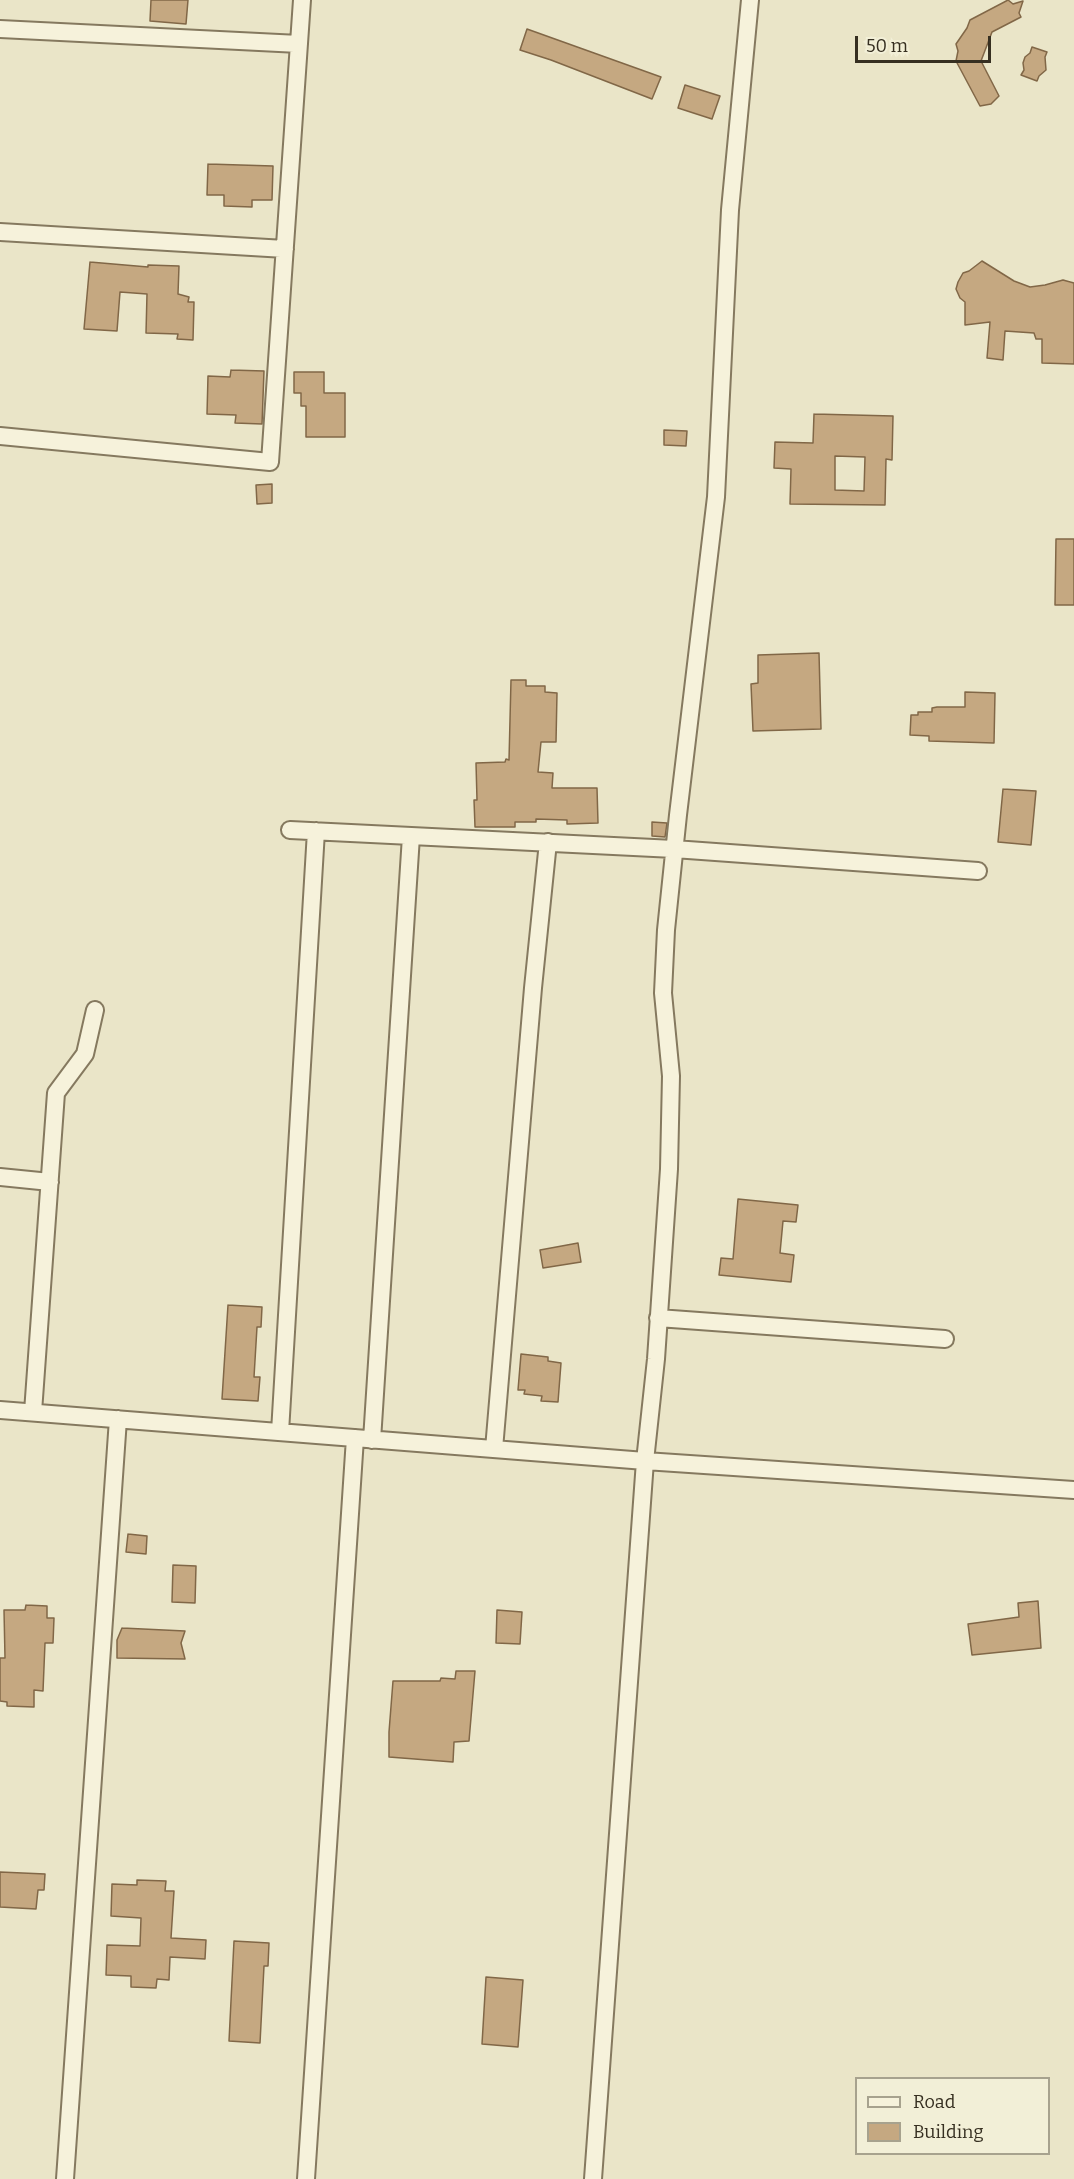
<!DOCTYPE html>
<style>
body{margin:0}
#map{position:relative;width:1074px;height:2179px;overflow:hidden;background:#eae5c8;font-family:Bitter,serif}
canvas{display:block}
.legend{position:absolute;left:855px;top:2077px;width:195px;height:78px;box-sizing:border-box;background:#f2efd7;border:2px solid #a7a28e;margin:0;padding:8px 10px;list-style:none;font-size:18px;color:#362f21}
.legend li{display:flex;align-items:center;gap:12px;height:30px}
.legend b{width:30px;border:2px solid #a7a28e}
.scale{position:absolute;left:855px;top:36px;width:136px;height:27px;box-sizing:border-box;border:3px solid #362f21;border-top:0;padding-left:8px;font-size:18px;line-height:21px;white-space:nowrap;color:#362f21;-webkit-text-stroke:4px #f2efd7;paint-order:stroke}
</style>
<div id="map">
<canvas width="1074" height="2179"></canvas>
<ul class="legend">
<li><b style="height:8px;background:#f6f2db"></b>Road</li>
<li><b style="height:16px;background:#c5a881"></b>Building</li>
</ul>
<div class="scale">50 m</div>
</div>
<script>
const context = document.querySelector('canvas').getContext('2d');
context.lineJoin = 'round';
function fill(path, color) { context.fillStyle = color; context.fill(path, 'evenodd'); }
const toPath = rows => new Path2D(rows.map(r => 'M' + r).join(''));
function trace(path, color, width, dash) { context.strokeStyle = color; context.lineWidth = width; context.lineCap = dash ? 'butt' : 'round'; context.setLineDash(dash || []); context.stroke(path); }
const building = toPath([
 [151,0,188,0,186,24,150,21,151,0],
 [1008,0,1013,4,1023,1,1019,13,1021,17,992,32,981,61,999,96,991,104,980,106,956,61,958,51,956,44,967,28,970,20,1008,0],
 [527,29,661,77,652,99,551,60,520,50,527,29],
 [1032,47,1047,52,1045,57,1046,70,1039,76,1037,81,1021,75,1024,70,1023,63,1025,57,1030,53,1032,47],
 [685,85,720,96,712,119,678,108,685,85],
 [208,164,273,166,272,200,252,200,252,207,224,206,224,195,207,195,208,164],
 [982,261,1014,281,1030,287,1045,285,1063,280,1074,283,1074,364,1042,363,1042,339,1036,339,1034,333,1005,331,1003,360,987,358,990,322,965,325,965,302,960,298,956,289,958,282,963,273,969,271,982,261],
 [90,262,148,267,148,265,179,266,178,294,189,297,188,302,194,302,193,340,177,339,178,334,146,333,147,294,120,292,117,331,84,329,90,262],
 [231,370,264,371,262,424,235,423,236,415,207,414,208,376,230,377,231,370],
 [294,372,324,372,324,393,345,393,345,437,306,437,306,406,301,406,301,393,294,393,294,372],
 [814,414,893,416,892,460,886,459,885,505,790,504,791,469,774,468,775,442,813,443,814,414],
 [835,456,865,457,864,491,835,490,835,456],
 [664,430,687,431,686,446,664,445,664,430],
 [272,484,272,503,257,504,256,485,272,484],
 [1056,539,1074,539,1074,605,1055,605,1056,539],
 [819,653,821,729,753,731,751,684,758,683,758,655,819,653],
 [511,680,526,680,526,686,545,686,545,692,557,693,556,742,541,742,538,772,553,773,552,788,597,788,598,823,567,824,567,820,536,819,536,822,515,822,515,827,475,827,474,800,477,800,476,763,505,762,506,759,509,760,511,680],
 [965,692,995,693,994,743,929,741,929,736,910,735,911,715,918,715,918,712,932,712,932,708,937,707,965,707,965,692],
 [1003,789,1036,791,1031,845,998,842,1003,789],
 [652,822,667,823,665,837,652,836,652,822],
 [738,1199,798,1205,796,1222,783,1221,780,1253,794,1255,791,1282,719,1275,721,1258,733,1259,738,1199],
 [578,1243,581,1262,543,1268,540,1250,578,1243],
 [228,1305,262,1307,261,1327,257,1327,254,1377,260,1377,258,1401,222,1399,228,1305],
 [521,1354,548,1357,548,1361,561,1363,558,1402,541,1401,542,1396,524,1394,525,1390,518,1390,521,1354],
 [128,1534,147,1536,146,1554,126,1552,128,1534],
 [173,1565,196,1566,195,1603,172,1602,173,1565],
 [1038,1601,1041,1648,972,1655,968,1624,1019,1617,1018,1603,1038,1601],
 [26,1605,47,1606,47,1618,54,1618,53,1643,45,1643,43,1691,34,1690,34,1707,7,1706,7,1702,0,1701,0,1658,5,1658,4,1610,25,1610,26,1605],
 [497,1610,522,1612,520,1644,496,1643,497,1610],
 [122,1628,185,1631,181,1643,185,1659,117,1658,117,1640,122,1628],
 [456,1671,475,1671,469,1741,454,1742,453,1762,389,1757,389,1732,393,1681,440,1681,441,1678,455,1679,456,1671],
 [0,1872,45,1874,44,1890,38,1890,36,1909,0,1907,0,1872],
 [137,1880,166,1881,165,1891,174,1891,171,1938,206,1940,205,1959,170,1957,169,1980,157,1979,156,1988,131,1987,131,1976,106,1975,107,1945,140,1946,141,1918,111,1916,112,1884,137,1885,137,1880],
 [234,1941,269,1943,268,1966,264,1966,260,2043,229,2041,234,1941],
 [486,1977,523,1980,518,2047,482,2044,486,1977]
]);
fill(building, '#c5a881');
trace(building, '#816747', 1.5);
const minor = toPath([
 [0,29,299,44],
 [0,232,285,249],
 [0,436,270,462,302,0],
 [290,830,674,849,978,871],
 [0,1177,50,1182],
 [658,1318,945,1339],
 [0,1410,645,1461,1074,1490],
 [33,1412,56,1093,85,1054,95,1010],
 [280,1432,316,831],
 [372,1440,411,836],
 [494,1449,533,988,548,842],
 [65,2179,118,1419],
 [306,2179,355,1438],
 [593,2179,645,1461,656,1359,669,1169,671,1076,663,993,666,930,678,815,716,497,730,210,750,0]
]);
trace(minor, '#85795f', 20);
trace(minor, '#f6f2db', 16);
</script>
